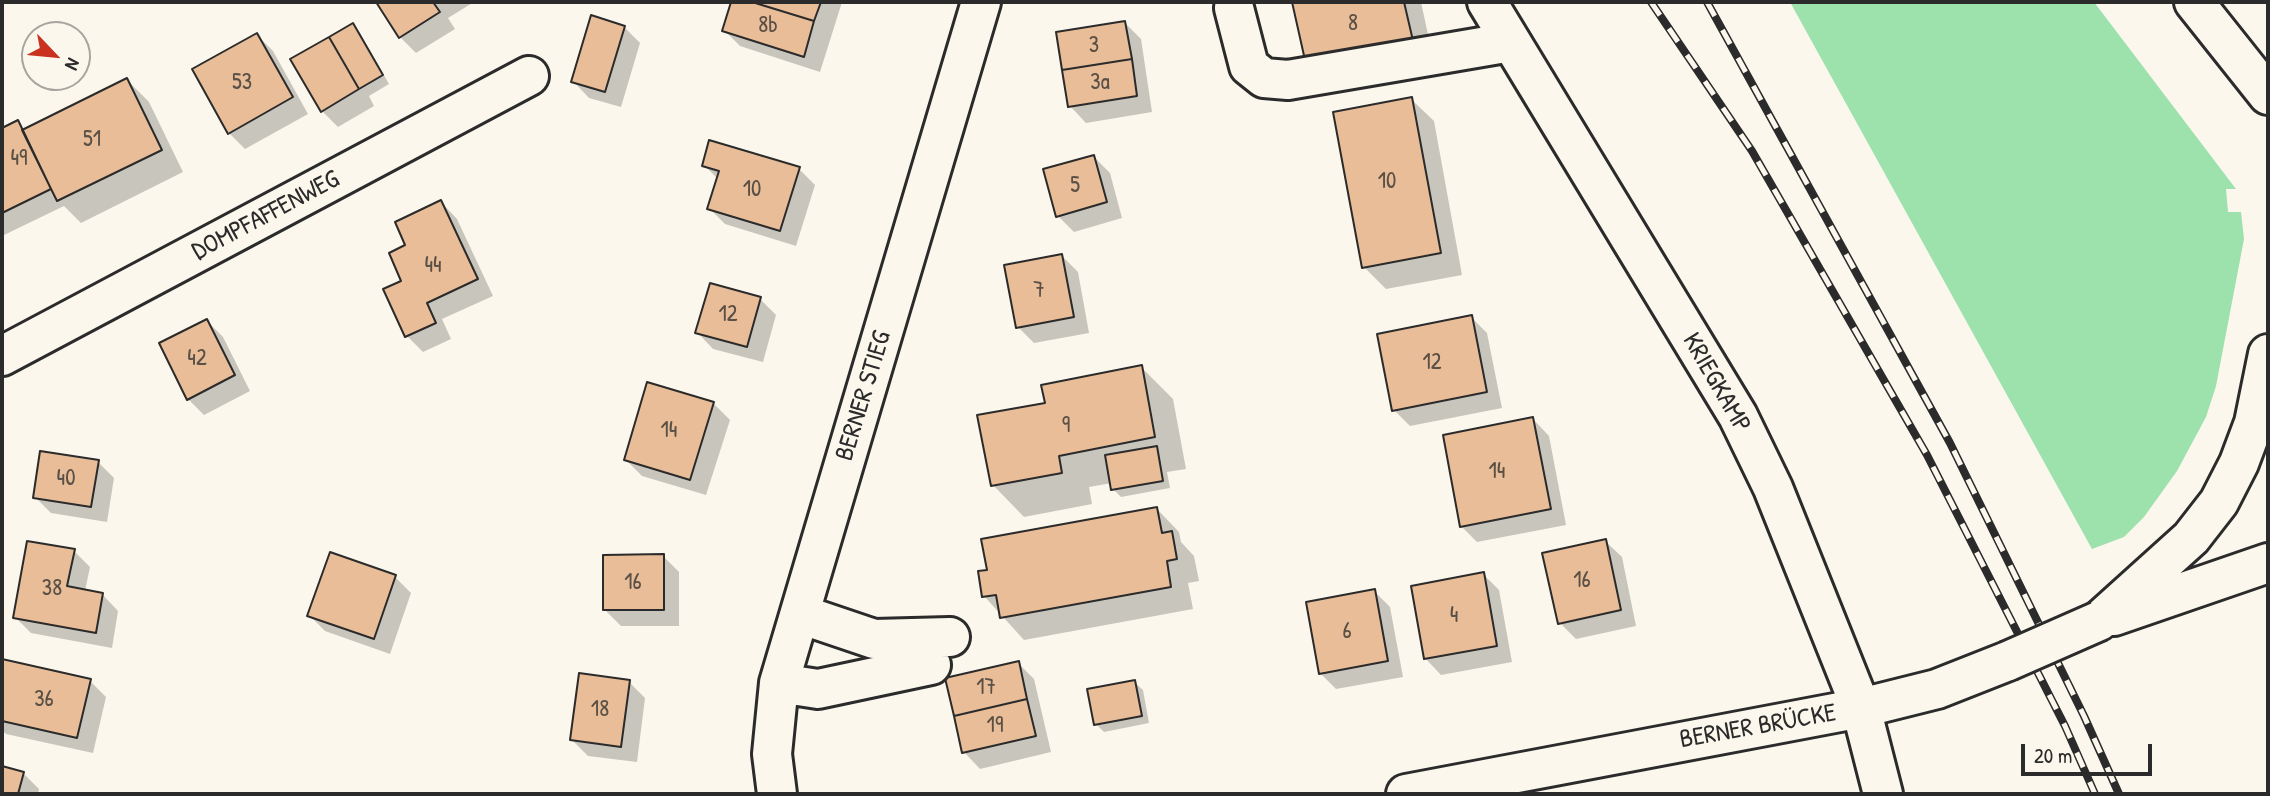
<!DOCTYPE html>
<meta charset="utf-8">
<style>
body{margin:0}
#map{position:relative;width:2270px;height:796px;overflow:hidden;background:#fbf7ec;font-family:"Patrick Hand",sans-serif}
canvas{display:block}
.frame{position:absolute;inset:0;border:4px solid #2b2b2b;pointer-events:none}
.north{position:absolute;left:21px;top:21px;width:70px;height:70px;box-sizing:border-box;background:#fbf7ec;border:2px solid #a8a59f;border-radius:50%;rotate:116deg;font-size:19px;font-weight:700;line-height:28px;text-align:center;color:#2b2b2b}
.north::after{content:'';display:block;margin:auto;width:24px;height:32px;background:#c8321e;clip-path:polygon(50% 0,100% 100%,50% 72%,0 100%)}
.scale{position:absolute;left:2021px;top:744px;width:131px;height:32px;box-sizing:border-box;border:4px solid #2b2b2b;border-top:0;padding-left:9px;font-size:21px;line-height:24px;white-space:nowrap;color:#2b2b2b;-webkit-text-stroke:5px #fbf7ec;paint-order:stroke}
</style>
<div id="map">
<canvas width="2270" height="796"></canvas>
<div class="frame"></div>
<div class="north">N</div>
<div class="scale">20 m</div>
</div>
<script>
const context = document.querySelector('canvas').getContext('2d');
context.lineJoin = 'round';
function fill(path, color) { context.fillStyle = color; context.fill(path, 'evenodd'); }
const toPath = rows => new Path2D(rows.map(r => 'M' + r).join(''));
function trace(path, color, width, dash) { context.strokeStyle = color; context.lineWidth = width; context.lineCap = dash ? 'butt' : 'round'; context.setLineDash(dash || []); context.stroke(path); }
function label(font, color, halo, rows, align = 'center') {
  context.font = font + ' "Patrick Hand",sans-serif'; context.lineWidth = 7; context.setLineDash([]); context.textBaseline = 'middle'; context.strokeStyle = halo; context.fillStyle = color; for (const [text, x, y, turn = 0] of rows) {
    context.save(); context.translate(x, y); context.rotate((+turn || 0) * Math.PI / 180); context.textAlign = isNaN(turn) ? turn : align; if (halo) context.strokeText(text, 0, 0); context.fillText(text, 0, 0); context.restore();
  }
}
fill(toPath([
 [1790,2,2094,2,2236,189,2226,189,2228,212,2241,212,2244,239,2216,386,2206,417,2177,471,2144,517,2124,537,2092,549]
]), '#9de1ac');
fill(toPath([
 [378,2,474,2,448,18,455,29,416,53,400,37],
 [733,2,842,2,820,72,740,46,724,30],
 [1294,2,1421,2,1435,67,1308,68],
 [1125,23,1141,39,1152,112,1086,123,1070,106],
 [352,25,360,33,389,84,369,96,374,106,338,127,322,111],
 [624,27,640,43,621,107,589,98,573,81],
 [257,35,273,51,308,114,245,149,229,133],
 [127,80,149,102,183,172,81,223,64,206,2,236,2,130,17,122,25,130],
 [1411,99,1434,121,1462,275,1386,289,1364,267],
 [1094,157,1110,173,1122,218,1074,232,1058,216],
 [704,165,799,169,815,185,796,246,725,224,709,208,718,179],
 [441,202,457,219,493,296,442,319,451,339,423,352,407,336,403,281,407,246],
 [1062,256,1078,272,1089,333,1034,343,1018,327],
 [760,299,776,315,763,362,713,349,697,332],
 [1471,317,1487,333,1502,408,1410,426,1394,410],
 [207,321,223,337,250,391,204,415,188,399],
 [1141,367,1173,399,1186,469,1167,472,1170,488,1121,497,1113,489,1112,483,1089,487,1092,504,1024,517,993,485],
 [713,403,730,420,706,495,642,476,626,460],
 [1533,419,1549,436,1566,525,1477,542,1461,526],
 [98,462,114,478,107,522,51,513,35,497],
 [1157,509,1179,532,1181,542,1194,556,1199,581,1188,583,1193,609,1024,640,984,596],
 [1605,541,1622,557,1636,626,1576,639,1560,623],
 [74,551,90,567,85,591,102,594,118,611,112,648,31,633,15,617],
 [663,556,679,572,679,626,621,626,605,610],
 [1483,574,1499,590,1512,662,1441,675,1425,658],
 [395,577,411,593,390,654,325,631,309,615],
 [1374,591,1390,607,1403,677,1336,689,1320,673],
 [2,661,90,681,106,697,93,753,6,734,2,730],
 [1018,663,1034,679,1051,752,980,769,964,752],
 [629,682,645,698,637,762,588,756,572,740],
 [1134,682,1143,690,1149,723,1104,732,1096,724],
 [2,767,23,773,39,789,38,794,2,794]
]), '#0003');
const building = toPath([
 [376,2,433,2,440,12,399,38,376,2],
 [731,2,752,2,814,21,804,57,722,31,731,2],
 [752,2,821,2,814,21,752,2],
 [1292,2,1404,2,1414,45,1307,69,1292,2],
 [591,15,625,26,605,92,571,82,591,15],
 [1125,21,1132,59,1062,70,1056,32,1125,21],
 [353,23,383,75,359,89,329,37,353,23],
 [257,33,293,97,228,134,192,69,257,33],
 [329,37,359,89,321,112,290,59,329,37],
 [1132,59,1137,96,1068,107,1062,70,1132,59],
 [127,78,162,150,57,201,22,130,127,78],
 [1412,97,1441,253,1362,268,1333,112,1412,97],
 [18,120,51,189,2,213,2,128,18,120],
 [709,140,800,167,780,231,707,209,719,171,702,166,709,140],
 [1094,155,1107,202,1056,217,1043,169,1094,155],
 [441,200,478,279,427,303,436,323,405,337,383,289,401,281,389,253,405,245,395,222,441,200],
 [1062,254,1074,317,1016,328,1004,265,1062,254],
 [710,283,761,297,747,347,695,333,710,283],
 [1472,315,1487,392,1392,411,1377,334,1472,315],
 [207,319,235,375,187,400,159,343,207,319],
 [1142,365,1155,437,1059,456,1062,473,991,486,977,415,1045,403,1041,385,1142,365],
 [647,382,714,402,690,480,624,460,647,382],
 [1533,417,1551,509,1460,527,1443,435,1533,417],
 [1157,446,1163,481,1111,490,1105,455,1157,446],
 [40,451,99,460,91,507,33,498,40,451],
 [1157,507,1162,533,1172,531,1177,559,1167,561,1171,587,1000,618,996,595,982,597,978,571,987,570,981,539,1157,507],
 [1606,539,1621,610,1558,624,1542,553,1606,539],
 [27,541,75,549,67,586,103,593,96,633,13,618,27,541],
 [330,552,396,575,374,639,307,616,330,552],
 [664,554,664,610,603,610,603,555,664,554],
 [1484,572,1497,646,1424,659,1411,586,1484,572],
 [1375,589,1388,661,1319,674,1306,602,1375,589],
 [2,659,91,679,77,738,2,721,2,659],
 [1019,661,1027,699,954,716,945,678,1019,661],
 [579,673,630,680,621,747,570,740,579,673],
 [1135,680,1142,716,1094,725,1087,689,1135,680],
 [1027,699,1036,736,962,753,954,716,1027,699],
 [2,766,24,772,18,794,2,794,2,766]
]);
fill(building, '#e8bd98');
trace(building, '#2b2b2b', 2);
const minor = toPath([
 [1487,2,1738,416,1773,488,1861,708,1883,794],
 [1234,8,1249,66,1264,78,1288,80,1511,42],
 [2,356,529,76],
 [800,614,874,639,950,637],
 [779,683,818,689,931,665],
 [777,794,772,754,779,683,981,2]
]);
const major = toPath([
 [2194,2,2268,95],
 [2114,616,2268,563],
 [2099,621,2191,538,2219,502,2239,463,2254,423,2268,354],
 [1406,794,1861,708,1937,689,2008,661]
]);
trace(minor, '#2b2b2b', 44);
trace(major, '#2b2b2b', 44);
trace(minor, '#fbf7ec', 38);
trace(major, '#fbf7ec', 38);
const rail = toPath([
 [1651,2,1752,151,1927,455,2065,726,2095,794],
 [1707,2,1950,443,2084,716,2119,794]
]);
trace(rail, '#2b2b2b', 8);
trace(rail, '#fbf7ec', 5, [16]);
const majorBridge = toPath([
 [2008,661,2099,621]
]);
trace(majorBridge, '#2b2b2b', 44, []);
trace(majorBridge, '#fbf7ec', 38);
label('23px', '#5a5046', null, [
 ["8",1353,24],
 ["8b",768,26],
 ["3",1094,46],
 ["53",242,83],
 ["3a",1100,83],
 ["51",92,140],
 ["49",19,159],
 ["10",1387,182],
 ["5",1075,186],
 ["10",752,190],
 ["44",433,266],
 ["7",1039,291],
 ["12",728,315],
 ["42",197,359],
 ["12",1432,363],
 ["9",1066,426],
 ["14",669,431],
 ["14",1497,472],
 ["40",66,479],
 ["16",1582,581],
 ["16",633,583],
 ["38",52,589],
 ["4",1454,616],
 ["6",1347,632],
 ["17",986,688],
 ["36",44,700],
 ["18",600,710],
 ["19",995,726]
]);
label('26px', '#2b2b2b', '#fbf7ec', [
 ["DOMPFAFFENWEG",266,216,-28],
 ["KRIEGKAMP",1716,383,60],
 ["BERNER STIEG",864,396,-73],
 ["BERNER BRÜCKE",1758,727,-10]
]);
</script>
